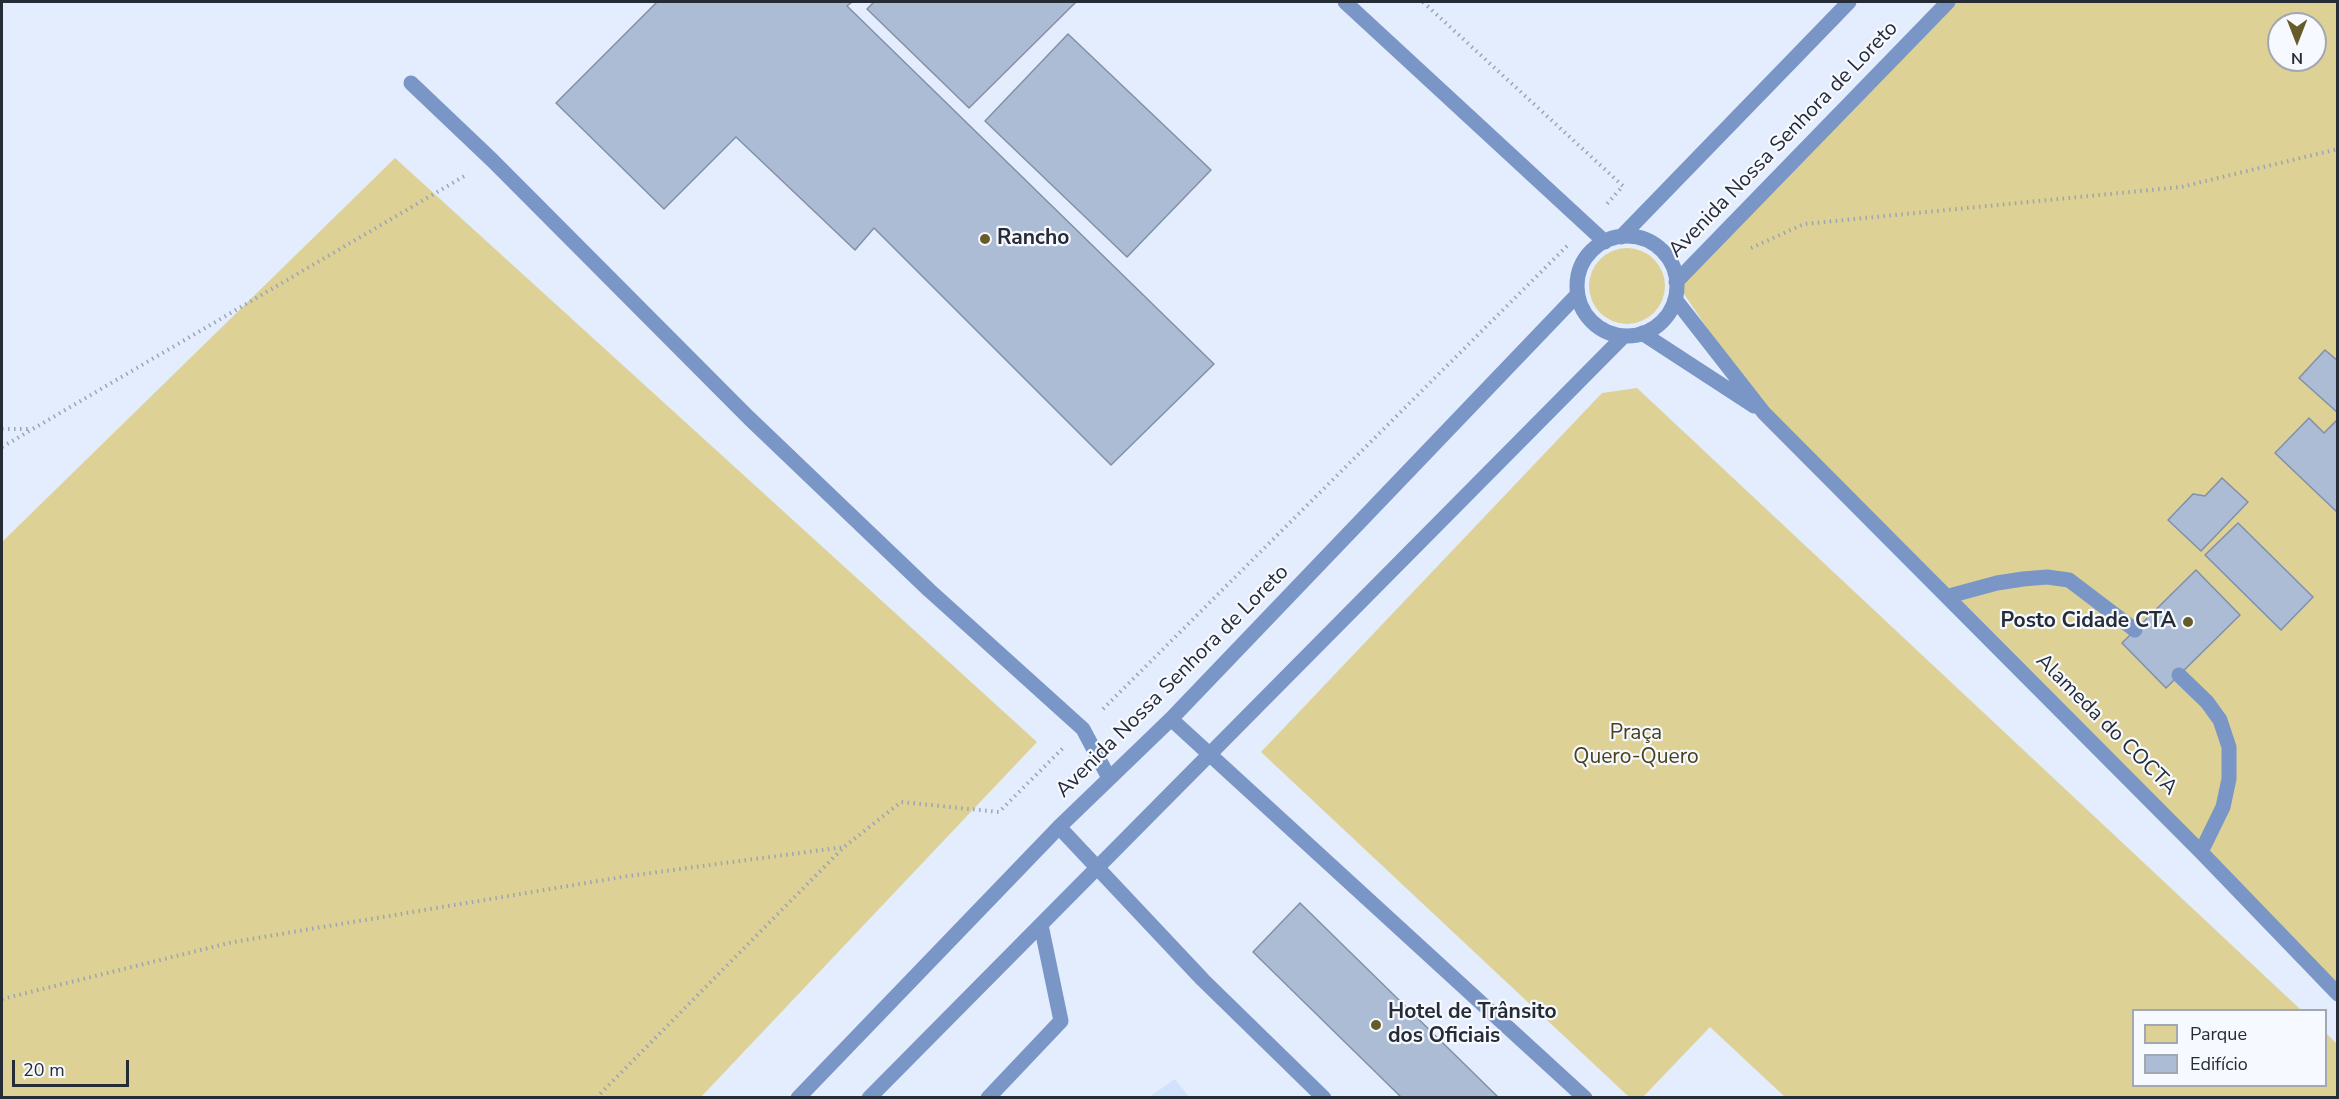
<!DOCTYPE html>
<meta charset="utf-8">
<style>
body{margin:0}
#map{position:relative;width:2339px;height:1099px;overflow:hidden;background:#e3edfd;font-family:"Nunito Sans",sans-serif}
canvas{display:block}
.frame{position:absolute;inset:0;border:3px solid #262c36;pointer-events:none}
.legend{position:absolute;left:2132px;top:1009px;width:195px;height:78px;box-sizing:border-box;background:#f6f9ff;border:2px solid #a3a7af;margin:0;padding:8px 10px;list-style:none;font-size:18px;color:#262c36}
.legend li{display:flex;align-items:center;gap:12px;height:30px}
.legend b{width:30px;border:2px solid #a3a7af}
.north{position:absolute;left:2267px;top:12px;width:60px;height:60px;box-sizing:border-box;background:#f6f9ff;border:2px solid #a3a7af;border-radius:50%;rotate:180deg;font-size:16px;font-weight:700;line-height:24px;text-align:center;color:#262c36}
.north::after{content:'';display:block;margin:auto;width:21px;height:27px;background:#665c29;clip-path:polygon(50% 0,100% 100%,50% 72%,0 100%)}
.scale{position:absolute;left:12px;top:1060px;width:117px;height:27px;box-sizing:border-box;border:3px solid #262c36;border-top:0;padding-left:8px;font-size:18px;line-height:21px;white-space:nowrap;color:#262c36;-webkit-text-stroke:4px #f6f9ff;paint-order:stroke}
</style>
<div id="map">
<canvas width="2339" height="1099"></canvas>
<div class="frame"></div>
<ul class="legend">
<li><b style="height:16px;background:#ddd196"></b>Parque</li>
<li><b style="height:16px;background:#adbcd5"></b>Edifício</li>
</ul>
<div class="north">N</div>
<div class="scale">20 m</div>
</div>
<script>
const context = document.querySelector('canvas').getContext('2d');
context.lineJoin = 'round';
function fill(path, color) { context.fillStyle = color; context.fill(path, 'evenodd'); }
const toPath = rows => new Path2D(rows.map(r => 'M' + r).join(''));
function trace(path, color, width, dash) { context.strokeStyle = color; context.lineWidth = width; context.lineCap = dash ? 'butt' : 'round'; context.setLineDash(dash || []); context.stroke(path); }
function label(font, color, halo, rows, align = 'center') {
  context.font = font + ' "Nunito Sans",sans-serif'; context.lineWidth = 4.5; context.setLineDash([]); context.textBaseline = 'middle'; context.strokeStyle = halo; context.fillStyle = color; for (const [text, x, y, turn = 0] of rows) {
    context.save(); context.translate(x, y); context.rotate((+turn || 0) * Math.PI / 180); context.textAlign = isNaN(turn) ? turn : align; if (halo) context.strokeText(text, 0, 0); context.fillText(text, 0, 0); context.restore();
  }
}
fill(toPath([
 [1175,1079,1189,1097,1149,1097]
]), '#d2e2fc');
fill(toPath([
 [1948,2,2337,2,2337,998,1764,413,1676,282],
 [2279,24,2315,24,2315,60,2279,60],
 [395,158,1037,742,701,1097,2,1097,2,542],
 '1589 286a38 38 0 1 1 76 0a38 38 0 1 1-76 0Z',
 [1637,388,2301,1010,2134,1010,2134,1086,2326,1086,2326,1033,2337,1044,2337,1097,1785,1097,1710,1027,1643,1097,1629,1097,1261,752,1602,393]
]), '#ddd196');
const building = toPath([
 [657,2,852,2,847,6,1214,364,1111,465,874,228,855,250,736,137,664,209,556,103,657,2],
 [874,2,1076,2,969,108,867,9,874,2],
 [1068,34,1211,170,1127,257,985,121,1068,34],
 [2325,350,2338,361,2338,413,2299,378,2325,350],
 [2309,418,2324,433,2338,419,2338,513,2275,453,2309,418],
 [2222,478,2248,502,2201,551,2168,520,2193,494,2205,496,2222,478],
 [2238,523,2313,597,2281,630,2205,555,2238,523],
 [2196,570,2240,615,2166,688,2122,643,2196,570],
 [1300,903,1499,1098,1402,1098,1253,952,1300,903]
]);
fill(building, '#adbcd5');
trace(building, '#8190a8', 1.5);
trace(toPath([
 [1423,2,1623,186,1605,206],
 [1751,248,1804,224,2181,187,2338,149],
 [2,429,29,429],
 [2,447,468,174],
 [1103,709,1569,244],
 [2,999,233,942,628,876,844,847],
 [596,1098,844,847,901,802,999,812,1063,748]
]), '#9ca5b2', 4, [1.5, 4.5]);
trace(toPath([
 [1345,2,1605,242],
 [411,83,492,160,749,418,929,590,1083,729,1109,778],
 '1577 286a50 50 0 1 1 100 0a50 50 0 1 1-100 0Z',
 [1621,237,1849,2],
 [1676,282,1948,2],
 [1675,299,1764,413,2201,852,2338,994],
 [1642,333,1754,406],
 [1949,596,1997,583,2023,579,2047,577,2069,580,2135,630],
 [2179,675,2207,702,2220,720,2229,747,2229,779,2223,807,2201,852],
 [1171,719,1585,1098],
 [1059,827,1203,980,1324,1098],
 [798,1098,1059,827,1171,719,1577,295],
 [869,1098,1624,336],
 [988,1098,1061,1021,1041,925]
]), '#7996c6', 15);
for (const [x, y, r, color] of [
 [985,239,6,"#665c29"],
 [2188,622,6,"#665c29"],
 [1376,1025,6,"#665c29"]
]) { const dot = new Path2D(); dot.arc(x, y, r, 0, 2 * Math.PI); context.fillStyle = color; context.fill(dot); trace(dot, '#f6f9ff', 2); }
label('21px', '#262c36', '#f6f9ff', [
 ["Avenida Nossa Senhora de Loreto",1784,140,-46],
 ["Avenida Nossa Senhora de Loreto",1173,682,-45],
 ["Alameda do COCTA",2106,725,45]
]);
label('bold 21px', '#262c36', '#f6f9ff', [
 ["Rancho",997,239],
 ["Posto Cidade CTA",2176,622,"right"],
 ["Hotel de Trânsito",1388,1013],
 ["dos Oficiais",1388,1037]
], 'left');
label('21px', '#49411a', '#f6f9ff', [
 ["Praça",1636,734],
 ["Quero-Quero",1636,758]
]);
</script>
